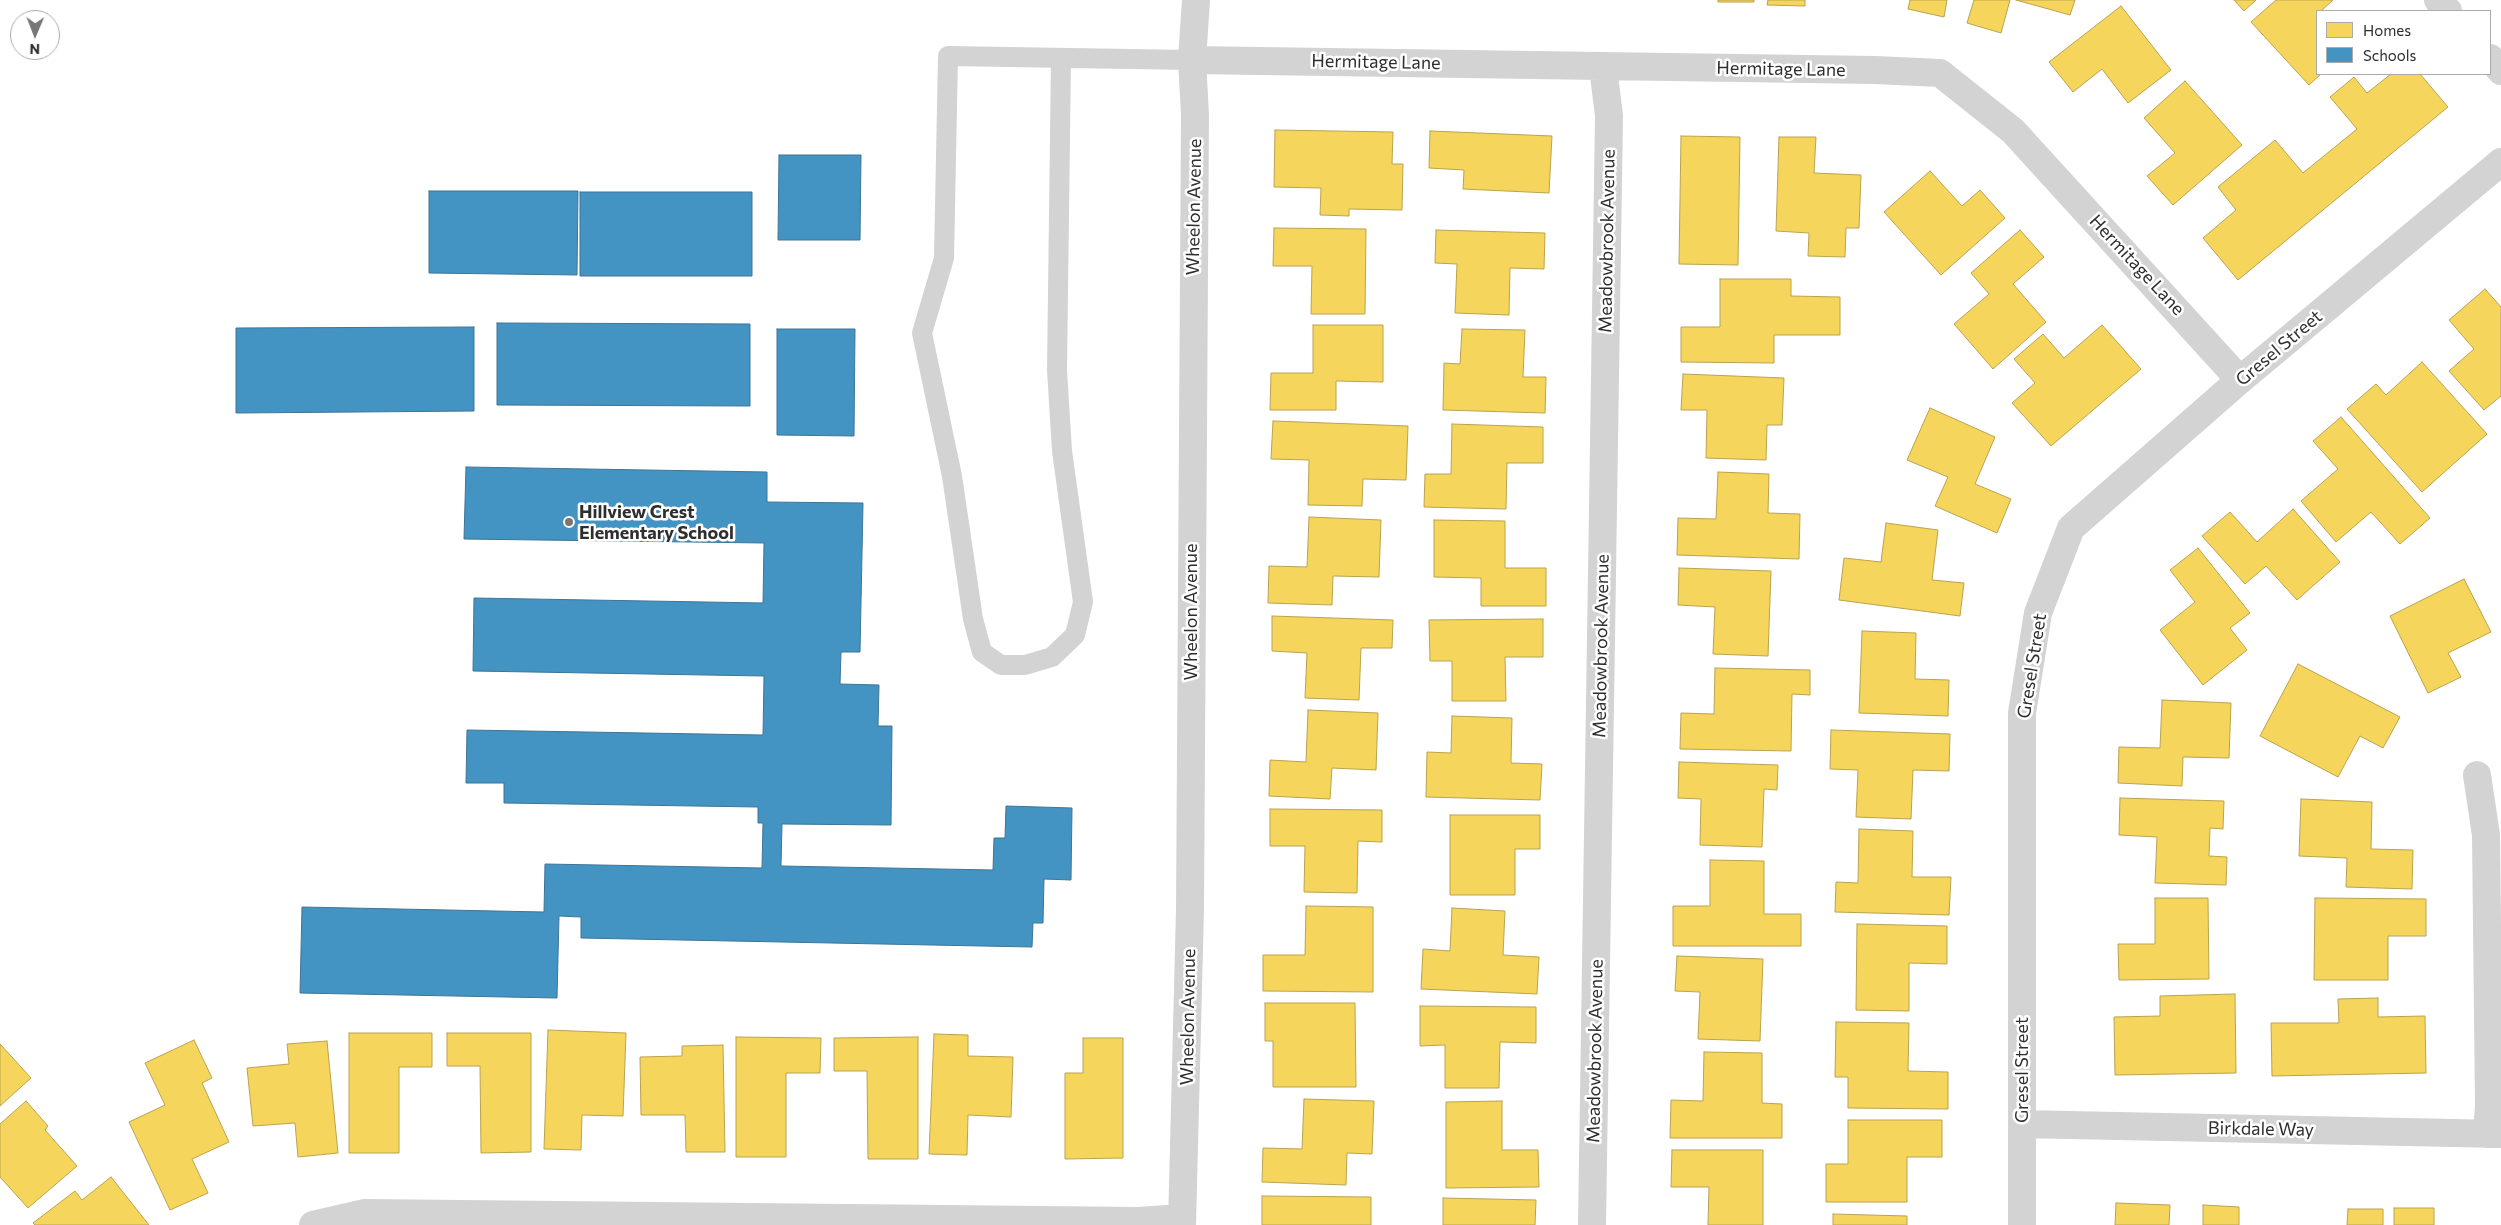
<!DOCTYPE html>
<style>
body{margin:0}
#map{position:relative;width:2501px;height:1225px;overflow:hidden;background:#fff;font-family:Commissioner,sans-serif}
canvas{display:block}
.legend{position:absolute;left:2316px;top:10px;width:175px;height:65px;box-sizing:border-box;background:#fff;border:1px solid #ababab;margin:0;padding:6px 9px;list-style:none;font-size:15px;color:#2e2e2e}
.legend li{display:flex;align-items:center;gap:10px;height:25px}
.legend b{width:25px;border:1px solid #ababab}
.north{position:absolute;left:10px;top:10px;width:50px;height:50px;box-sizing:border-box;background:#fff;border:1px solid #ababab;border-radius:50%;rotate:181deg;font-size:14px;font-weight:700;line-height:20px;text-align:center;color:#2e2e2e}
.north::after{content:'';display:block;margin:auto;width:18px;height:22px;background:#777;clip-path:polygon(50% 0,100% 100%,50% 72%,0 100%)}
</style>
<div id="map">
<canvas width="2501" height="1225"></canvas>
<ul class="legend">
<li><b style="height:14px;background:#f6d55c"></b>Homes</li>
<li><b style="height:14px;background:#4393c3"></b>Schools</li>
</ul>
<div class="north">N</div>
</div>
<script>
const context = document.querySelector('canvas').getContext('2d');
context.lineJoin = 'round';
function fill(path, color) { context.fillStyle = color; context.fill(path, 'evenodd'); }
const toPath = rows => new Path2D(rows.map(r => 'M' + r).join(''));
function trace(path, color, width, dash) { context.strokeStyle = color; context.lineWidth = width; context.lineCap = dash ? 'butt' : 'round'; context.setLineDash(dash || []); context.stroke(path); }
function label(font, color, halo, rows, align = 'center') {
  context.font = font + ' Commissioner,sans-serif'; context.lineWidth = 5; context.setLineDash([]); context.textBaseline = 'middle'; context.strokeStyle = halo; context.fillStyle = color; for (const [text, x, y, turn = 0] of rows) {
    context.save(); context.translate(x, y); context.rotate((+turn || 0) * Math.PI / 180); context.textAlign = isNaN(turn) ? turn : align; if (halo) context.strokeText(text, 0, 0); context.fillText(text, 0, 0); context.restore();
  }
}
const homes = toPath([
 [1718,0,1754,0,1754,2,1718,2,1718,0],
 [1768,0,1805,0,1805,6,1767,5,1768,0],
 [1910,0,1947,0,1944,17,1908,9,1910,0],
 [1974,0,2010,0,2001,33,1967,23,1974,0],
 [2016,0,2075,0,2070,15,2016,0],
 [2234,0,2256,0,2244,11,2234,0],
 [2276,0,2333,0,2321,11,2317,11,2317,74,2321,74,2309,85,2251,22,2276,0],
 [2121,6,2171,70,2128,103,2102,69,2073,92,2049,62,2121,6],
 [2391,74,2420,74,2448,107,2238,280,2203,238,2236,210,2218,187,2275,140,2303,173,2357,129,2330,97,2354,77,2367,93,2391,74],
 [2185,81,2242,145,2173,205,2147,176,2175,153,2144,118,2185,81],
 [1275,130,1393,132,1392,164,1403,164,1402,210,1349,209,1349,216,1320,215,1321,188,1274,187,1275,130],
 [1430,131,1552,136,1549,193,1463,189,1464,170,1429,168,1430,131],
 [1681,136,1740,137,1738,265,1679,264,1681,136],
 [1779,137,1816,137,1814,173,1861,175,1859,228,1846,228,1845,257,1808,256,1809,233,1776,231,1779,137],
 [1930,171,1962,206,1980,190,2005,218,1941,275,1884,212,1930,171],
 [1274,228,1366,229,1365,314,1311,314,1312,266,1273,266,1274,228],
 [1436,230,1545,233,1544,269,1510,268,1509,315,1455,313,1457,264,1435,263,1436,230],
 [2020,230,2044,257,2013,284,2046,322,1993,369,1954,324,1989,294,1971,273,2020,230],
 [1720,279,1791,279,1791,296,1840,297,1840,335,1774,335,1774,363,1681,362,1681,327,1720,327,1720,279],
 [2485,289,2501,307,2501,396,2484,410,2449,371,2474,349,2449,320,2485,289],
 [1313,325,1383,325,1383,382,1336,381,1336,410,1270,410,1271,373,1313,373,1313,325],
 [2102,325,2141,369,2051,446,2012,403,2035,383,2014,359,2043,334,2064,358,2102,325],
 [1462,329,1525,330,1523,377,1546,377,1545,413,1443,410,1444,363,1460,364,1462,329],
 [2422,362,2487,434,2422,492,2347,409,2376,384,2386,395,2422,362],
 [1683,374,1784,378,1782,425,1767,425,1766,460,1706,458,1707,410,1681,410,1683,374],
 [1930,408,1995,437,1975,484,2011,499,1997,533,1935,506,1948,477,1907,460,1930,408],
 [2341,417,2430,518,2400,544,2371,512,2336,542,2301,501,2338,469,2313,441,2341,417],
 [1273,421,1408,426,1406,480,1363,479,1362,506,1308,505,1309,460,1271,459,1273,421],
 [1452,424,1543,427,1543,463,1507,463,1506,509,1424,507,1425,474,1451,474,1452,424],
 [1718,472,1769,474,1768,513,1800,514,1799,559,1677,555,1678,518,1716,519,1718,472],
 [2293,509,2340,562,2297,600,2266,566,2245,584,2202,536,2230,512,2257,542,2293,509],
 [1309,517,1381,520,1379,577,1333,576,1332,605,1268,603,1269,566,1307,567,1309,517],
 [1434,520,1505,521,1505,568,1546,568,1546,606,1481,606,1481,578,1434,577,1434,520],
 [1886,523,1938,530,1932,580,1964,583,1960,616,1839,600,1844,558,1881,562,1886,523],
 [2198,548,2250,613,2230,628,2247,650,2203,685,2160,630,2195,602,2170,570,2198,548],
 [1679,568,1771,571,1768,656,1713,654,1715,607,1678,605,1679,568],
 [2464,579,2491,632,2448,653,2461,677,2428,693,2390,616,2464,579],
 [1272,616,1393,620,1392,648,1361,648,1359,700,1305,698,1307,653,1272,651,1272,616],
 [1543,619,1543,657,1505,657,1506,701,1452,701,1452,661,1430,661,1429,620,1543,619],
 [1862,631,1916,633,1915,679,1949,680,1948,716,1859,713,1862,631],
 [2298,664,2400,717,2383,748,2360,736,2338,777,2260,736,2298,664],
 [1715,668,1810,670,1810,695,1792,694,1791,751,1680,749,1681,713,1714,714,1715,668],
 [2162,700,2231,703,2229,758,2183,757,2182,786,2118,783,2119,747,2160,748,2162,700],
 [1308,710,1378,713,1376,770,1332,768,1330,799,1269,796,1270,760,1306,762,1308,710],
 [1452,716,1512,718,1511,763,1542,764,1540,800,1426,797,1427,752,1451,753,1452,716],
 [1831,730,1950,734,1949,771,1913,770,1911,819,1856,817,1858,770,1830,769,1831,730],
 [1679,762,1778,765,1777,790,1764,789,1762,847,1700,845,1701,799,1678,798,1679,762],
 [2120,798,2224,801,2223,829,2210,828,2209,856,2227,857,2226,885,2155,883,2157,837,2119,835,2120,798],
 [2301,799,2372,802,2371,849,2413,850,2412,889,2346,887,2347,858,2299,856,2301,799],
 [1270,809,1382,810,1382,842,1358,841,1357,893,1304,892,1305,846,1270,846,1270,809],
 [1450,815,1540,815,1540,849,1515,849,1515,895,1450,895,1450,815],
 [1859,829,1913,831,1912,877,1951,877,1949,915,1835,912,1836,882,1858,883,1859,829],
 [1710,860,1764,861,1764,914,1801,914,1801,946,1673,946,1673,906,1710,906,1710,860],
 [2155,898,2208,898,2209,979,2119,980,2118,944,2155,944,2155,898],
 [2315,898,2426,899,2426,936,2388,936,2388,980,2314,980,2315,898],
 [1306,906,1373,907,1373,992,1263,991,1263,955,1305,955,1306,906],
 [1452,908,1505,911,1503,955,1539,957,1537,994,1421,989,1423,949,1450,951,1452,908],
 [1857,924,1947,926,1947,964,1909,963,1909,1011,1856,1010,1857,924],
 [1677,956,1763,959,1760,1041,1698,1039,1700,992,1675,991,1677,956],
 [2235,994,2236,1073,2115,1075,2114,1017,2160,1016,2160,996,2235,994],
 [2378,998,2378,1017,2425,1016,2426,1073,2272,1076,2271,1023,2339,1023,2338,999,2378,998],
 [1265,1003,1355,1003,1356,1087,1273,1087,1273,1041,1265,1041,1265,1003],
 [1420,1006,1536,1007,1536,1043,1500,1042,1499,1088,1445,1088,1445,1045,1420,1046,1420,1006],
 [1836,1022,1909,1023,1908,1071,1948,1072,1948,1109,1848,1108,1848,1077,1835,1077,1836,1022],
 [548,1030,626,1033,623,1116,582,1115,581,1150,544,1149,548,1030],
 [349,1033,432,1033,432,1067,399,1067,399,1153,349,1153,349,1033],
 [447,1033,531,1033,531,1152,481,1153,480,1066,447,1066,447,1033],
 [934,1034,968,1035,968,1056,1013,1057,1011,1117,968,1115,967,1155,929,1154,934,1034],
 [736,1037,821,1038,820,1073,786,1073,786,1157,736,1157,736,1037],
 [918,1037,918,1159,868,1159,867,1071,834,1071,834,1038,918,1037],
 [1083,1038,1123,1038,1123,1158,1065,1159,1065,1073,1083,1073,1083,1038],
 [194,1040,212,1078,202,1083,229,1142,192,1159,208,1193,170,1210,129,1122,165,1105,145,1063,194,1040],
 [327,1041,338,1153,298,1157,295,1123,253,1126,247,1068,289,1064,287,1044,327,1041],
 [0,1044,31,1078,0,1106,0,1044],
 [723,1045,725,1152,686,1152,685,1115,641,1115,640,1057,682,1056,682,1046,723,1045],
 [1704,1052,1762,1053,1762,1103,1782,1104,1782,1138,1670,1138,1671,1100,1703,1101,1704,1052],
 [1304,1099,1374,1101,1372,1154,1347,1153,1346,1185,1262,1182,1263,1148,1302,1149,1304,1099],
 [26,1101,48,1126,45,1130,77,1166,28,1208,0,1177,0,1124,26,1101],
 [1502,1101,1502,1150,1538,1150,1539,1187,1446,1188,1446,1102,1502,1101],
 [1848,1120,1942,1120,1942,1157,1907,1157,1907,1202,1826,1202,1826,1164,1848,1164,1848,1120],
 [1672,1150,1763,1150,1763,1225,1708,1225,1709,1187,1671,1187,1672,1150],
 [111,1177,149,1225,35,1225,33,1223,75,1191,82,1200,111,1177],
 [1262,1196,1371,1197,1371,1225,1262,1225,1262,1196],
 [1443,1198,1536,1200,1535,1225,1443,1225,1443,1198],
 [2116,1203,2170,1205,2169,1225,2115,1225,2116,1203],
 [2203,1205,2239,1207,2239,1225,2203,1225,2203,1205],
 [2394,1208,2434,1208,2434,1225,2394,1225,2394,1208],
 [2348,1209,2383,1209,2383,1225,2347,1225,2348,1209],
 [1833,1214,1907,1216,1907,1225,1833,1225,1833,1214]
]);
fill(homes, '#f6d55c');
trace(homes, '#baa34e', 1);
const schools = toPath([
 [779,155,861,155,860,240,778,240,779,155],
 [429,191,578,191,577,275,429,273,429,191],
 [580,192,752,192,752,276,580,276,580,192],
 [497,323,750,324,750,406,497,405,497,323],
 [474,327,474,411,236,413,236,328,474,327],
 [777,329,855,329,854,436,777,435,777,329],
 [466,467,767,472,767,502,863,503,860,652,841,652,840,684,879,685,878,726,892,726,891,825,782,824,781,866,993,870,994,838,1005,838,1006,806,1072,808,1071,880,1044,879,1043,923,1033,923,1032,947,581,938,581,917,559,916,557,998,300,993,302,907,544,912,545,864,762,868,763,823,758,823,758,807,504,803,504,783,466,783,467,730,763,735,764,676,473,671,474,598,763,603,764,543,464,539,466,467]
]);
fill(schools, '#4393c3');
trace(schools, '#3d7596', 1);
trace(toPath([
 [1061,58,1057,370,1062,451,1083,602,1075,635,1052,657,1025,665,1001,665,982,652,973,619,952,476,922,333,944,258,948,56,1192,60]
]), '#d3d3d3', 20);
trace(toPath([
 [2438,0,2448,11],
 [2490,58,2501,71],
 [1192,60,1875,70,1940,73,2013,131,2240,380],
 [2477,775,2486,835,2489,1105,2487,1134],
 [2022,1124,2501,1134],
 [313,1225,365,1213,1138,1221,1182,1218],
 [1182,1225,1190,909,1195,115,1192,60,1196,0],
 [1592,1225,1609,116,1603,67],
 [2022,1225,2022,713,2038,613,2071,528,2240,380,2501,162]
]), '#d3d3d3', 28);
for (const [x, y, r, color] of [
 [569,522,5,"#777"]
]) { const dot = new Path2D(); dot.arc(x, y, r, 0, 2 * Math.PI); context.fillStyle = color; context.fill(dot); trace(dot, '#fff', 2); }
label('18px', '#2e2e2e', '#fff', [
 ["Hermitage Lane",1376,62,1],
 ["Hermitage Lane",1781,69,1],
 ["Wheelon Avenue",1194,207,-89],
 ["Meadowbrook Avenue",1607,241,-89],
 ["Hermitage Lane",2137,265,47],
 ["Gresel Street",2279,348,-40],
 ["Wheelon Avenue",1191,612,-90],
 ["Meadowbrook Avenue",1601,646,-89],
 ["Gresel Street",2032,666,-81],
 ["Wheelon Avenue",1188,1017,-89],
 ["Meadowbrook Avenue",1595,1051,-89],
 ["Gresel Street",2022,1070,-90],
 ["Birkdale Way",2261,1129,1]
]);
label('bold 18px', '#2e2e2e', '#fff', [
 ["Hillview Crest",579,512],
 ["Elementary School",579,533]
], 'left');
</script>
